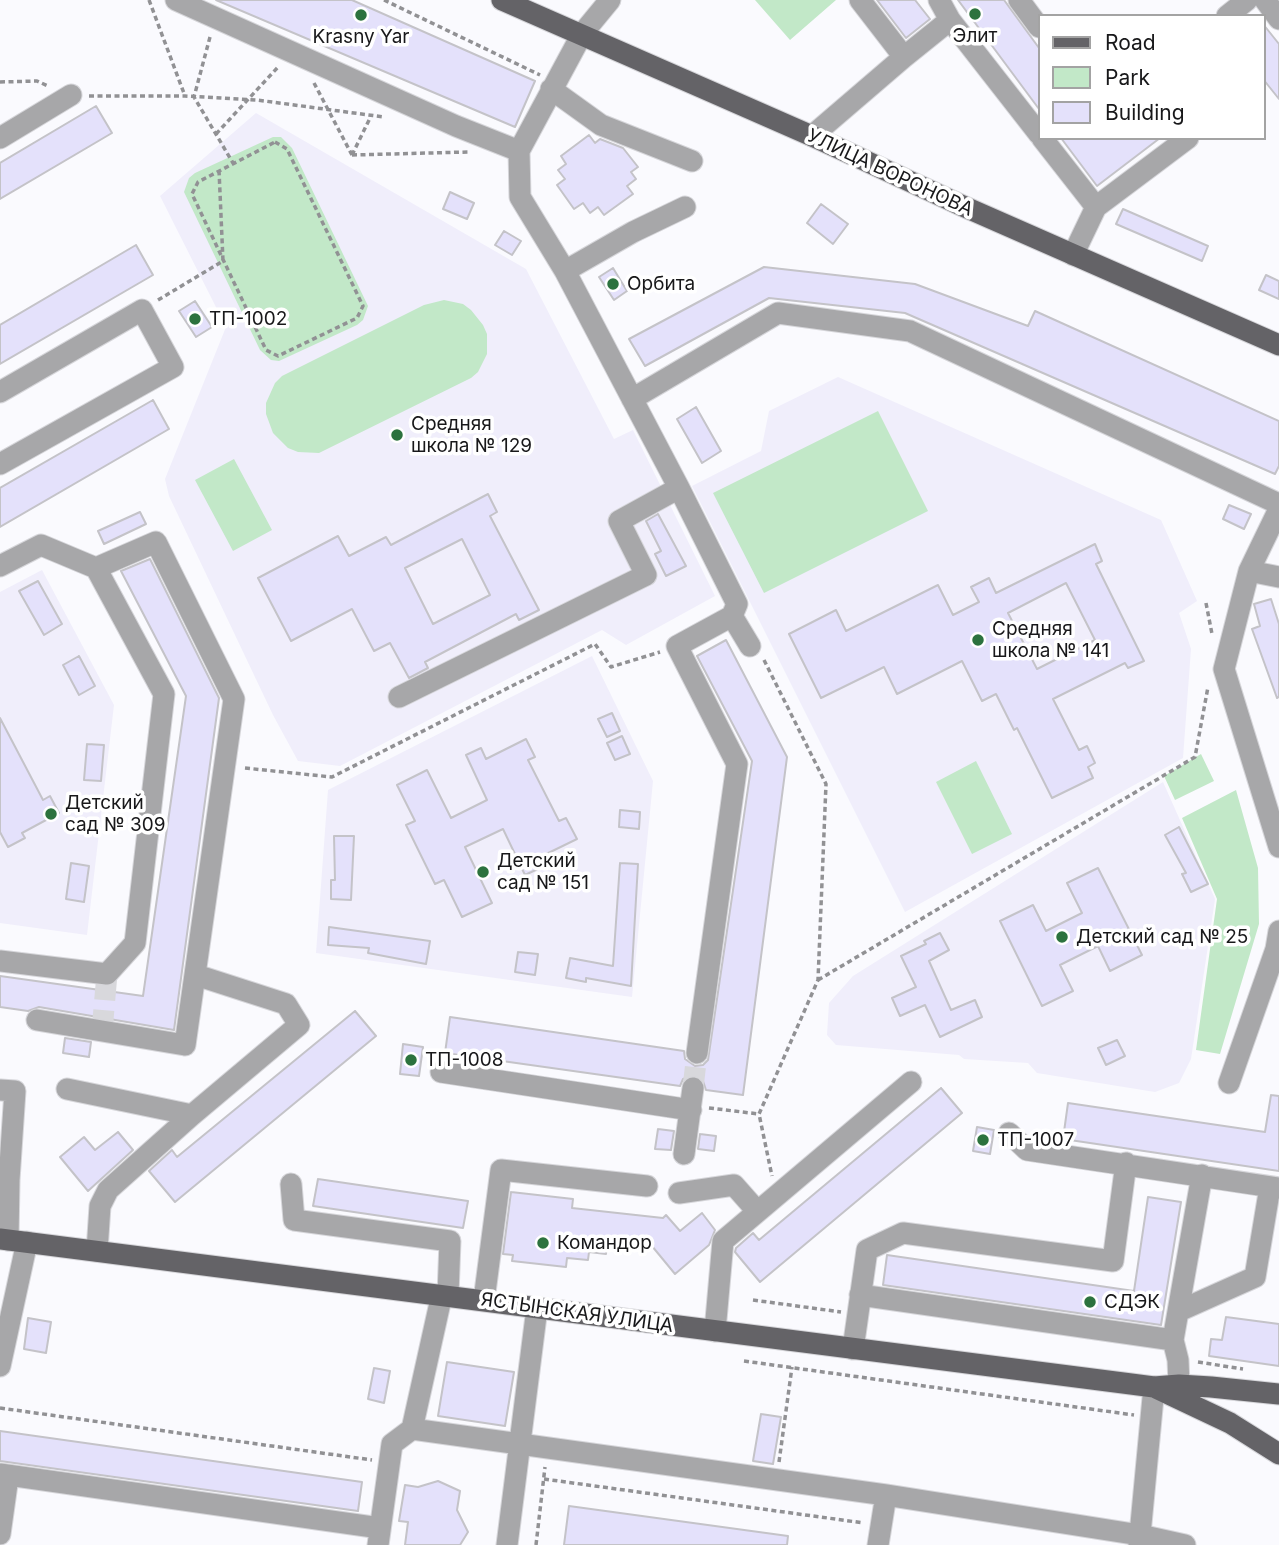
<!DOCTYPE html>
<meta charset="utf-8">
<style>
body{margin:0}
#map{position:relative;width:1279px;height:1545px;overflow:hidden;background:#fafafe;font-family:Inter,sans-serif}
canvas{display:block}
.legend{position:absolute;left:1038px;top:14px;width:228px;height:126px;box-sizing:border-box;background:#fff;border:2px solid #a3a3a3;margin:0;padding:9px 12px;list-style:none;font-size:21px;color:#18181a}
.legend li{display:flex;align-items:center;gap:14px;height:35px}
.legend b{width:35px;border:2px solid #a3a3a3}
</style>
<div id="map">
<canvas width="1279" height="1545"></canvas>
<ul class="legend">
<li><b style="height:9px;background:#646367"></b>Road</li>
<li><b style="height:19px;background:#c2e8c8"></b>Park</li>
<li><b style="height:19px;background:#e4e1fb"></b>Building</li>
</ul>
</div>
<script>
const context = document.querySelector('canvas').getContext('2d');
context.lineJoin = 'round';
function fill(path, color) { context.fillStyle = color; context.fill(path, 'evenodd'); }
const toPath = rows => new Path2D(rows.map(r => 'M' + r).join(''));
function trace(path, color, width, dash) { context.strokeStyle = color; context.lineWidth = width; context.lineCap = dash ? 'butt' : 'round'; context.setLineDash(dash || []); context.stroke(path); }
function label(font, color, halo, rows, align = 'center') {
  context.font = font + ' Inter,sans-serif'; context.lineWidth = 7; context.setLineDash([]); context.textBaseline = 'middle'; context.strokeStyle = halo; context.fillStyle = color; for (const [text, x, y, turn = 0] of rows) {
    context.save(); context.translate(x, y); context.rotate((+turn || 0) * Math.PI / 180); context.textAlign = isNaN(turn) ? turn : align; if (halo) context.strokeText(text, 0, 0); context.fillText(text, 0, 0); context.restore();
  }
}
fill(toPath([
 [256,113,526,269,614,439,633,430,715,596,626,645,602,630,340,766,298,761,273,715,169,496,165,479,226,327,160,196],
 [838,377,1161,520,1197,601,1179,613,1191,649,1183,758,905,912,692,486,761,451,769,411],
 [42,570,114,705,87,935,0,923,0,592],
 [592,656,653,781,632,997,316,953,328,790],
 [1163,782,1215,899,1191,1059,1179,1083,1155,1092,1037,1073,1028,1063,964,1059,959,1055,836,1045,827,1035,829,1003,853,976]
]), '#f0eefb');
fill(toPath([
 [755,0,836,0,790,40],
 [273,137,281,137,292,148,368,306,363,320,357,325,279,361,271,360,260,350,184,192,189,178,195,173],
 [444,300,463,304,471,310,483,325,487,334,487,354,478,372,471,378,319,453,298,452,288,448,273,433,266,414,266,403,275,383,282,376,424,305],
 [878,411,928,511,764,593,713,493],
 [234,459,272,530,233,551,195,480],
 [1201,754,1214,781,1175,800,1164,776],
 [976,761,1012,834,972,854,936,782],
 [1236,790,1258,868,1259,924,1220,1054,1196,1050,1217,899,1182,818]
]), '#c2e8c8');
const building = toPath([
 [216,0,352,0,535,81,515,127,216,0],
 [877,0,915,0,930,19,906,38,877,0],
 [958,0,1004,0,1039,48,1039,109,958,0],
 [1263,24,1279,44,1279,99,1263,79,1263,24],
 [96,106,112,133,0,199,0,163,96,106],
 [589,135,595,143,600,139,623,148,638,167,631,172,636,179,627,186,633,194,604,215,598,207,590,213,583,203,574,209,557,185,565,179,558,170,566,164,561,156,589,135],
 [1061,138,1160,138,1097,186,1061,138],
 [450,192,474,203,467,219,443,209,450,192],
 [821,204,848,224,833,244,807,223,821,204],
 [1123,209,1208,246,1202,261,1116,224,1123,209],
 [504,231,521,241,512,255,495,245,504,231],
 [136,245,153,275,0,364,0,325,136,245],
 [764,267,915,284,1028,326,1035,311,1279,421,1279,466,1275,474,905,313,769,298,645,366,629,339,764,267],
 [613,268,627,291,614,300,599,277,613,268],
 [1266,275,1279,281,1279,299,1259,290,1266,275],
 [195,301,212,327,196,337,179,311,195,301],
 [153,400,169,429,0,527,0,488,153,400],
 [696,407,721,451,702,463,677,419,696,407],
 [488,494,497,512,490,516,539,610,519,620,516,614,425,662,428,668,409,678,390,643,374,651,352,609,291,641,258,578,338,536,349,556,386,537,391,545,488,494],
 [462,539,490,595,433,624,405,568,462,539],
 [1229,505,1251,514,1244,529,1223,519,1229,505],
 [140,512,146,524,104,544,98,531,140,512],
 [658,514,686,566,666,576,655,554,661,551,646,521,658,514],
 [1095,544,1102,561,1096,564,1144,661,1128,668,1125,663,1053,699,1079,750,1087,746,1095,763,1088,767,1093,778,1052,798,1017,728,1014,730,996,694,982,701,962,661,897,694,884,667,821,698,789,634,836,610,846,631,938,585,953,615,979,602,971,587,989,578,996,593,1095,544],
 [1066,583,1095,640,1037,669,1008,613,1066,583],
 [150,559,219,698,174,1030,39,1007,28,1011,0,1007,0,976,143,996,186,696,121,571,150,559],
 [38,581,62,624,44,635,19,591,38,581],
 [1271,599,1279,624,1279,697,1277,698,1252,629,1260,626,1254,604,1271,599],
 [726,640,787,757,743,1095,706,1090,702,1078,694,1075,683,1079,680,1086,445,1053,450,1017,684,1051,685,1059,695,1066,703,1065,708,1060,752,761,697,656,726,640],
 [79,656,95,686,79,695,63,665,79,656],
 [612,713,620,731,607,737,598,719,612,713],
 [0,718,43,800,50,796,59,813,22,833,25,838,8,847,0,832,0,718],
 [622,736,630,754,615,760,607,743,622,736],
 [526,739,535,757,528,760,559,821,566,818,577,839,538,858,542,867,525,875,503,829,465,847,492,903,462,917,444,880,435,884,406,825,415,821,397,785,427,770,451,818,487,800,466,755,481,748,486,759,526,739],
 [87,744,104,745,101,781,84,780,87,744],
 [620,810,640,812,639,829,619,827,620,810],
 [1179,827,1208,884,1191,892,1182,874,1186,873,1165,835,1179,827],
 [334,836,354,836,351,900,331,899,331,880,335,880,334,836],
 [71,863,89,866,84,902,66,899,71,863],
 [620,863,638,864,631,986,586,978,586,982,566,978,570,958,613,966,620,863],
 [1098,868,1142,955,1110,971,1098,946,1060,965,1073,991,1042,1006,1000,921,1033,905,1046,931,1082,913,1067,883,1098,868],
 [329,927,430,941,426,964,368,953,369,948,328,945,329,927],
 [940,933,949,950,929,961,951,1010,975,1000,982,1017,940,1037,925,1005,900,1016,892,998,916,987,901,956,926,944,924,941,940,933],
 [518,952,538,954,535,975,515,972,518,952],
 [355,1011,376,1036,175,1202,149,1171,172,1150,177,1157,355,1011],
 [65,1038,91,1042,89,1057,63,1053,65,1038],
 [1117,1040,1125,1056,1106,1065,1098,1048,1117,1040],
 [403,1044,423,1047,419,1076,400,1074,403,1044],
 [941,1088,962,1113,760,1282,735,1252,736,1248,753,1233,759,1240,941,1088],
 [1271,1095,1279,1096,1279,1171,1063,1139,1068,1103,1265,1132,1271,1095],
 [977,1127,994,1130,990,1154,973,1151,977,1127],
 [658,1129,674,1131,671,1150,655,1149,658,1129],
 [118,1132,133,1150,88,1191,60,1157,84,1137,95,1150,118,1132],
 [700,1134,716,1136,714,1151,698,1149,700,1134],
 [318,1179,468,1201,463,1228,313,1206,318,1179],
 [511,1192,573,1199,572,1208,663,1218,666,1215,680,1231,702,1213,715,1230,709,1245,675,1274,647,1240,624,1238,623,1245,607,1243,606,1254,589,1252,588,1260,567,1258,566,1267,512,1261,513,1255,503,1254,511,1192],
 [1148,1197,1181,1202,1161,1325,883,1285,887,1255,1134,1291,1148,1197],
 [1226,1317,1279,1324,1279,1366,1209,1356,1211,1339,1222,1340,1226,1317],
 [28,1318,51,1322,46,1353,24,1349,28,1318],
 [447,1362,514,1372,505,1426,438,1416,447,1362],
 [374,1368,390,1371,384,1403,368,1399,374,1368],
 [761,1414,781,1417,773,1464,753,1461,761,1414],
 [0,1431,362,1482,358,1511,0,1461,0,1431],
 [438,1481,460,1491,457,1510,468,1532,460,1545,405,1545,408,1522,399,1521,405,1485,418,1487,438,1481],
 [569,1506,788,1536,787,1545,564,1545,569,1506]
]);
fill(building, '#e4e1fb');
trace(building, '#c4c3c8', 2);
trace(toPath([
 [102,1031,107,974],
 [693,1088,697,1053]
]), '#d8d8dc', 21, [21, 10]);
const minor = toPath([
 [176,0,456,126,519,151],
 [610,0,582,34,519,151,520,197,565,271,679,488,737,604,732,616,677,646,737,764,697,1053],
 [1019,0,1039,27],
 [1265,0,1279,19],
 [1227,16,1247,0],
 [950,20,1039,134],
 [904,57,950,20,939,0],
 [551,89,601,125,692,161],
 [812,136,904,57,860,0],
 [0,138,71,95],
 [1042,138,1096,207,1188,138],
 [1073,255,1096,207],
 [565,271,633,232,685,207],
 [0,392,142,310,173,367,0,464],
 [632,399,778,313,910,331,1279,504],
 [1279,509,1249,571,1224,669,1279,847],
 [0,566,41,545,96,568],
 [1249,571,1279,577],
 [732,616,750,646],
 [399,697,646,575,619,521,679,488],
 [0,961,107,974,135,943,164,694,96,568,156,542,234,699,185,1045,37,1020],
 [441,1072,691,1110],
 [1229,1083,1276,949,1279,931],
 [67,1089,192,1115],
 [0,1090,15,1091,9,1180,8,1240],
 [1009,1133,1027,1150,1279,1188],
 [684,1154,693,1088],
 [291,1184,294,1220,450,1241,448,1295],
 [679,1193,734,1185,757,1211],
 [97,1251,100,1206,108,1190,192,1115,299,1025,286,1004,196,975],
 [860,1295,1173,1340],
 [484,1300,501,1170,647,1186],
 [1179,1311,1255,1277,1270,1187],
 [715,1331,723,1241,911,1082],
 [853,1349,867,1250,903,1233,1113,1261,1126,1163],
 [0,1366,27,1242],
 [1179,1385,1178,1360,1173,1340,1202,1175],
 [412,1429,886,1495,1140,1535,1185,1545],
 [0,1474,380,1528],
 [0,1534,8,1477],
 [378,1545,392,1444,412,1429,442,1294],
 [507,1545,537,1308],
 [878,1545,886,1495],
 [1139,1545,1154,1387]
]);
const major = toPath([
 [502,0,812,136,965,207,1279,345],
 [0,1239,1131,1384,1154,1387,1179,1385,1211,1387,1279,1394],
 [1156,1388,1230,1423,1279,1454]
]);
trace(minor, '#d6d6da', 23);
trace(major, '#d6d6da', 23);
trace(toPath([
 [149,0,185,96],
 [384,0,540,75],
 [210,37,194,97,233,163],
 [0,82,37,81,48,86],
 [314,83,352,155],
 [89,96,185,96,257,100,384,117],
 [216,134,279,66],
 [275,142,287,149,363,306,357,318,278,356,266,350,192,194,198,182,275,142],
 [352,155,468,152],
 [352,155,371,116],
 [158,300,223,261,219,170],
 [1206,603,1212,634],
 [764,660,826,784,818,980,759,1114,772,1176],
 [245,768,332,777,595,644,611,667,660,652],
 [818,980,1195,757,1208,687],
 [709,1108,759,1114],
 [753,1300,841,1312],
 [744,1361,1134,1415],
 [1198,1362,1243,1369],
 [0,1408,372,1460],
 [779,1462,792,1367],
 [544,1479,864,1523],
 [536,1545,545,1467]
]), '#919194', 3.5, [5, 3.5]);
trace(minor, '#a7a7a9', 21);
trace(major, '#646367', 21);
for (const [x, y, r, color] of [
 [975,14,7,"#2c723e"],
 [361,15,7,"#2c723e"],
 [613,284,7,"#2c723e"],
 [195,319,7,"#2c723e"],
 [397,435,7,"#2c723e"],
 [978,640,7,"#2c723e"],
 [51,814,7,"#2c723e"],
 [483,872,7,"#2c723e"],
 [1062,937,7,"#2c723e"],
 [411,1060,7,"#2c723e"],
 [983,1140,7,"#2c723e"],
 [543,1243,7,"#2c723e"],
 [1090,1302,7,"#2c723e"]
]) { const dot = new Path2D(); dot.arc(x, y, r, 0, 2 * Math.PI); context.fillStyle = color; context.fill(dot); trace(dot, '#fff', 2.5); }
label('19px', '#18181a', '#fff', [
 ["Элит",975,36,"center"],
 ["Krasny Yar",361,37,"center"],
 ["Орбита",627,284],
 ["ТП-1002",209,319],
 ["Средняя",411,424],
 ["школа № 129",411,446],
 ["Средняя",992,629],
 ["школа № 141",992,651],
 ["Детский",65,803],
 ["сад № 309",65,825],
 ["Детский",497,861],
 ["сад № 151",497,883],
 ["Детский сад № 25",1076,937],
 ["ТП-1008",425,1060],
 ["ТП-1007",997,1140],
 ["Командор",557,1243],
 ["СДЭК",1104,1302]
], 'left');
label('19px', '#18181a', '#fff', [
 ["УЛИЦА ВОРОНОВА",890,173,25],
 ["ЯСТЫНСКАЯ УЛИЦА",577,1313,8]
]);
</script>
